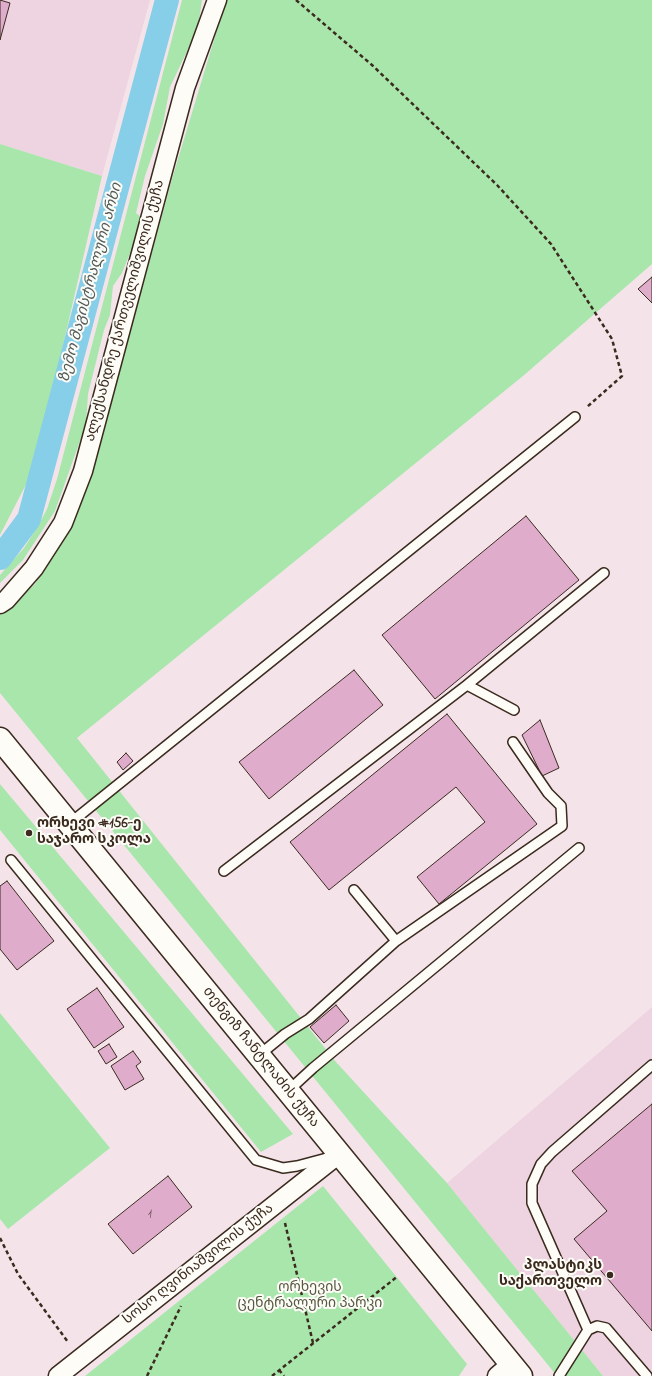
<!DOCTYPE html>
<meta charset="utf-8">
<style>
body{margin:0}
canvas{display:block;background:#f4e4ea}
</style>
<canvas width="652" height="1376"></canvas>
<script>
const context = document.querySelector('canvas').getContext('2d');
context.lineJoin = 'round';
function fill(path, color) { context.fillStyle = color; context.fill(path, 'evenodd'); }
const toPath = rows => new Path2D(rows.map(r => 'M' + r).join(''));
function trace(path, color, width, dash) { context.strokeStyle = color; context.lineWidth = width; context.lineCap = dash ? 'butt' : 'round'; context.setLineDash(dash || []); context.stroke(path); }
function label(font, color, halo, rows, align = 'center') {
  context.font = font + ' "Indie Flower","Noto Sans Georgian",sans-serif'; context.lineWidth = 4; context.setLineDash([]); context.textBaseline = 'middle'; context.strokeStyle = halo; context.fillStyle = color; for (const [text, x, y, turn = 0] of rows) {
    context.save(); context.translate(x, y); context.rotate((+turn || 0) * Math.PI / 180); context.textAlign = isNaN(turn) ? turn : align; if (halo) context.strokeText(text, 0, 0); context.fillText(text, 0, 0); context.restore();
  }
}
fill(toPath([
 [0,0,150,0,102,176,0,144],
 [652,1007,652,1376,603,1376,447,1183]
]), '#eed4e1');
fill(toPath([
 [182,0,202,0,198,28,170,87,163,124,145,176,136,213,141,217,142,224,122,273,113,286,110,315,104,330,88,394,86,424,55,511,23,560,0,583,0,575,24,548,38,526,47,509,57,479],
 [226,0,652,0,652,264,523,376,77,738,336,1062,447,1183,603,1376,557,1376,0,693,0,615,35,584,67,534,87,489,172,179],
 [0,144,102,176,35,467,0,535],
 [0,784,293,1134,261,1152,0,830],
 [0,1013,110,1148,8,1229,0,1219],
 [323,1186,467,1364,459,1376,85,1376]
]), '#a9e6ac');
trace(toPath([
 [0,558,29,519,167,0]
]), '#87cee8', 24);
const building = toPath([
 [0,0,10,3,0,40,0,0],
 [652,277,652,303,638,289,652,277],
 [526,516,579,580,435,699,382,635,526,516],
 [354,670,383,705,269,799,239,762,354,670],
 [447,714,537,824,439,904,417,877,485,822,456,787,329,890,290,842,447,714],
 [540,720,559,768,542,776,522,735,540,720],
 [126,753,133,761,123,770,117,762,126,753],
 [7,881,54,941,17,970,0,949,0,886,7,881],
 [97,988,124,1027,94,1048,67,1009,97,988],
 [336,1005,349,1021,324,1043,310,1027,336,1005],
 [109,1044,117,1057,106,1064,98,1051,109,1044],
 [133,1051,141,1062,136,1066,144,1079,125,1090,111,1066,133,1051],
 [652,1104,652,1331,574,1239,607,1211,572,1171,652,1104],
 [168,1176,192,1207,133,1254,108,1224,168,1176]
]);
fill(building, '#dfadcb');
trace(building, '#3b2a1e', 1);
const lane = toPath([
 [467,685,514,710],
 [69,824,575,417],
 [11,860,256,1160,283,1168,297,1166,327,1158],
 [224,871,467,685,604,573],
 [354,890,396,941],
 [258,1056,285,1034,309,1019,396,941,562,826,561,806,548,793,513,742],
 [288,1091,313,1068,579,848],
 [588,1330,532,1203,532,1184,541,1164,552,1152,652,1065],
 [559,1376,588,1330,597,1326,606,1328,647,1376]
]);
const street = toPath([
 [0,604,6,600,34,568,63,523,83,471,185,88,217,0],
 [58,1376,339,1154],
 [497,1376,511,1364]
]);
const secondary = toPath([
 [0,739,521,1376]
]);
trace(lane, '#3b2a1e', 12);
trace(street, '#3b2a1e', 21);
trace(secondary, '#3b2a1e', 25);
trace(toPath([
 [296,0,372,65,497,185,551,244,612,339,622,376,587,407],
 [285,1223,313,1343],
 [0,1238,18,1274,68,1342],
 [279,1370,284,1376],
 [147,1376,181,1306],
 [272,1376,398,1276]
]), '#3b2a1e', 2.5, [4, 3]);
trace(lane, '#fdfcf7', 9);
trace(street, '#fdfcf7', 18);
trace(secondary, '#fdfcf7', 22);
for (const [x, y, r, color] of [
 [29,833,4,"#3b2a1e"],
 [610,1275,4,"#3b2a1e"]
]) { const dot = new Path2D(); dot.arc(x, y, r, 0, 2 * Math.PI); context.fillStyle = color; context.fill(dot); trace(dot, '#fdfcf7', 1.5); }
label('12px', '#644b49', null, [
 ["1",150,1215]
]);
label('14px', '#3b2a1e', '#fdfcf7', [
 ["ალექსანდრე ქართველიშვილის ქუჩა",126,311,-75],
 ["თენგიზ ჩანტლაძის ქუჩა",260,1058,51],
 ["სოსო ღვინიაშვილის ქუჩა",199,1265,-38]
]);
label('bold 14px', '#3b2a1e', '#fdfcf7', [
 ["ორხევი #156-ე",37,825],
 ["საჯარო სკოლა",37,841],
 ["პლასტიკს",602,1267,"right"],
 ["საქართველო",602,1283,"right"]
], 'left');
label('14px', '#565942', '#fdfcf7', [
 ["ორხევის",310,1289],
 ["ცენტრალური პარკი",310,1305]
]);
label('italic 15px', '#525b5b', '#fdfcf7', [
 ["ზემო მაგისტრალური არხი",92,283,-75]
]);
</script>
